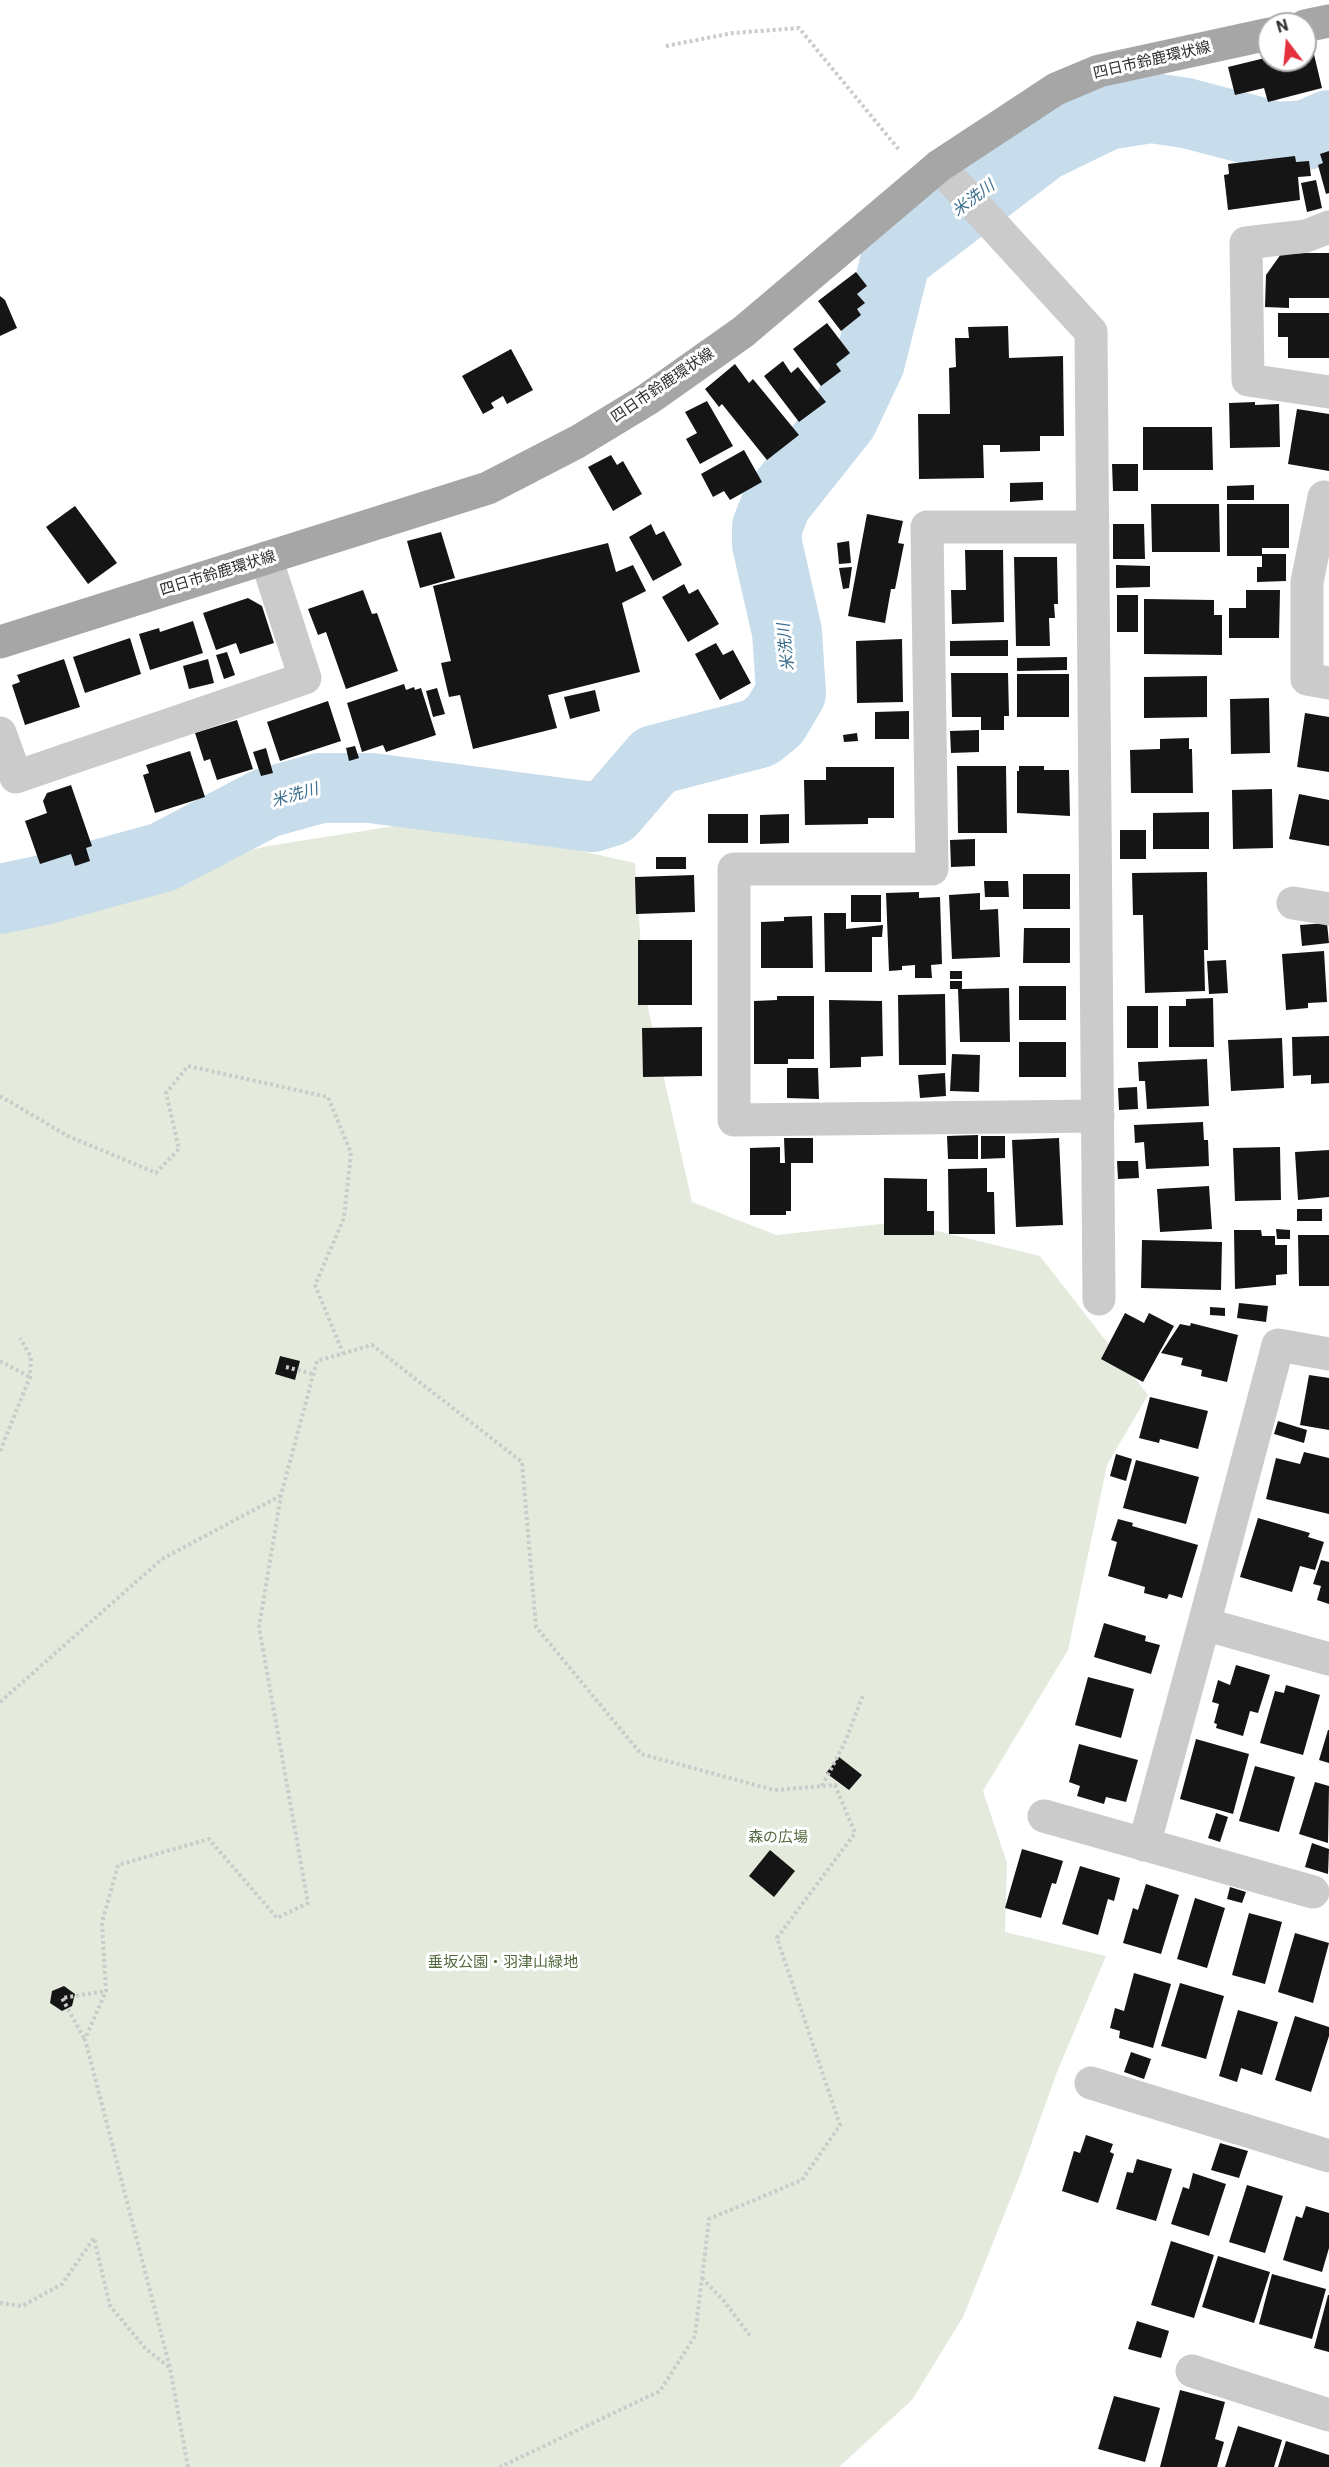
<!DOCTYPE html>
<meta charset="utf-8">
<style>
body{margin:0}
#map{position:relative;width:1329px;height:2467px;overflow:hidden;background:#fff;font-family:Roboto,sans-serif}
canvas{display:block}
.north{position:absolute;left:1257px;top:12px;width:60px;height:60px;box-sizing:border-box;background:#fff;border:2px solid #ababab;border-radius:50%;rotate:344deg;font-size:16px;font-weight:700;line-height:24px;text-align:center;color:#2e2e2e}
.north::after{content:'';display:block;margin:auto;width:21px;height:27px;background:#e4313d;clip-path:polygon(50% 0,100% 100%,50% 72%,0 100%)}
</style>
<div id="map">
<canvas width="1329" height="2467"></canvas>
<div class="north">N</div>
</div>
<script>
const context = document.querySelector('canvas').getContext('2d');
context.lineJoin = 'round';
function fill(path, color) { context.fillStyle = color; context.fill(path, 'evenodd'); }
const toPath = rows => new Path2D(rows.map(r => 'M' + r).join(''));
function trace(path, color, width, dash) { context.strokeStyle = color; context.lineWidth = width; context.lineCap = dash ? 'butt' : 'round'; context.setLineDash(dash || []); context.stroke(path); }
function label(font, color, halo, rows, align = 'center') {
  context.font = font + ' Roboto,"Noto Sans JP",sans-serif'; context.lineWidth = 6; context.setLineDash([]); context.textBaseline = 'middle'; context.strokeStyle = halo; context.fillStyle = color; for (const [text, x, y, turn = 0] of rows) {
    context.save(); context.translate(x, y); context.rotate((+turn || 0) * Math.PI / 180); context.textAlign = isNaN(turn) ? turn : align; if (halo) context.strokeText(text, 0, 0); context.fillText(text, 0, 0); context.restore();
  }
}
fill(toPath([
 [546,802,554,845,635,863,644,990,692,1202,776,1235,900,1222,1040,1256,1148,1395,1107,1465,1068,1650,983,1791,1007,1863,1005,1932,1106,1956,1057,2072,1019,2178,963,2317,912,2400,839,2467,0,2467,0,909,268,846]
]), '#e4ebdc');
trace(toPath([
 [0,899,43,890,163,857,266,803,320,788,371,788,592,817,611,811,655,760,759,733,775,720,791,693,787,632,767,544,767,527,777,502,843,419,870,362,896,258,1043,146,1107,115,1152,108,1186,113,1278,137,1306,135,1329,125]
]), '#c8ddeb', 70);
fill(toPath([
 [1312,46,1322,88,1268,102,1264,88,1235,95,1228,67,1269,57,1269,60,1305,60,1305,48],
 [1329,151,1329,193,1326,194,1318,165,1323,163,1320,154],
 [1295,156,1296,162,1309,161,1311,176,1298,177,1300,200,1228,210,1224,175,1229,174,1228,164],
 [1316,180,1322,208,1307,212,1301,183],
 [1307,253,1329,253,1329,298,1289,298,1289,308,1265,307,1266,275,1281,254],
 [856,272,867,286,857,294,865,303,857,309,861,315,841,331,818,301],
 [0,296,5,300,17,328,0,336],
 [1278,313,1329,313,1329,358,1288,358,1288,337,1278,337],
 [827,323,850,353,836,364,841,371,821,386,793,349],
 [1008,326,1009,358,1063,356,1064,436,1040,436,1040,451,1000,452,1000,445,983,445,984,478,919,479,918,414,950,414,949,368,956,367,955,338,969,338,968,327],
 [511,349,533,390,507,404,503,396,491,403,494,408,483,414,462,376],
 [783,361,791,373,798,367,826,402,799,422,764,376],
 [735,364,749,383,753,379,799,435,767,460,722,404,719,407,705,389],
 [707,401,733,446,700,464,686,439,697,433,685,412],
 [1255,402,1255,405,1279,404,1280,447,1230,448,1229,403],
 [1297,409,1329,414,1329,471,1288,464],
 [1143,427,1212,427,1213,470,1143,470],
 [744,450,762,482,730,500,724,491,713,497,701,474],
 [611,455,617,465,623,461,642,494,613,511,588,467],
 [1112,464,1138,464,1138,491,1113,491],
 [1043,482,1043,500,1010,502,1010,483],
 [1254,485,1254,500,1227,500,1227,486],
 [1151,504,1219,504,1220,552,1152,552],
 [1227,504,1289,504,1289,548,1262,548,1262,556,1227,556],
 [75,506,117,563,88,584,46,527],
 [867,514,903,521,898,543,904,544,895,589,891,589,885,623,848,616],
 [651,524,656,535,664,531,682,565,653,581,629,537],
 [1113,524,1144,524,1145,559,1113,559],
 [441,532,455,578,420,588,407,541],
 [849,541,851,563,839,564,837,543],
 [608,543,616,572,633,565,646,591,622,603,640,672,548,695,557,728,473,749,460,695,449,697,441,663,451,661,433,586],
 [965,550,1003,550,1004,622,952,624,951,590,966,590],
 [1262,554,1286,554,1286,581,1257,582,1257,567,1262,567],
 [1014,557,1057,557,1058,604,1054,604,1055,618,1049,618,1050,646,1016,646],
 [1116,565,1150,566,1150,587,1116,588],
 [852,567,849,588,843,589,839,568],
 [684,584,689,594,698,589,719,624,688,642,662,597],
 [363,590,372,614,377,613,398,671,346,689,326,632,318,635,308,609],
 [1246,590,1280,590,1279,638,1229,638,1229,608,1246,608],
 [1117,595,1138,595,1138,632,1117,632],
 [248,598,262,606,274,643,240,654,236,643,216,650,203,613],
 [1144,599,1214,600,1214,615,1222,615,1222,655,1144,654],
 [193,621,203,653,150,670,139,634,159,628,160,632],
 [130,638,141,674,85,693,73,657],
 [902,639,903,702,857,703,856,641],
 [1008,640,1008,656,950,656,950,641],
 [716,643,723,655,733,650,751,683,720,700,695,654],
 [227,652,235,675,224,679,216,655],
 [1067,657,1067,670,1017,671,1017,658],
 [64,659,80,707,25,725,12,685,20,682,17,675],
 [208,659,214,683,189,689,183,666],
 [951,673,1008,673,1009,716,1004,716,1004,730,981,730,981,717,952,717],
 [1017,674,1069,674,1069,717,1017,717],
 [1207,676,1207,717,1144,718,1144,677],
 [404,684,406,690,414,687,415,690,421,688,436,735,386,752,383,745,362,752,347,703],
 [437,688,445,714,433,717,426,691],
 [595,690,600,711,570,719,564,697],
 [1269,698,1270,753,1231,754,1230,699],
 [328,701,341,741,280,761,267,722],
 [909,711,909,739,875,739,875,712],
 [1305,713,1329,717,1329,772,1297,767],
 [237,720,253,769,217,780,210,759,204,761,195,733],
 [979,730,979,752,951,753,950,731],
 [857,733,858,741,844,742,843,735],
 [1189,738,1189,749,1192,749,1193,793,1131,793,1130,750,1160,749,1160,739],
 [355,746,359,758,349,761,346,748],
 [266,748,273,773,261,776,253,752],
 [190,751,205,797,155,813,143,775,149,773,146,765],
 [957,766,1006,766,1007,833,958,833],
 [1019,766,1044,766,1044,770,1069,770,1070,816,1017,813,1017,771,1019,771],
 [826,767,894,767,894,818,868,818,868,824,805,825,804,780,826,780],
 [71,785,92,846,86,848,90,861,75,866,71,854,40,864,25,821,47,813,43,801,47,793],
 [1272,789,1273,848,1233,849,1232,790],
 [1299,794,1329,800,1329,846,1289,839],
 [1209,812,1209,849,1153,849,1153,813],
 [708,814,748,814,748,843,708,843],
 [789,814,789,843,760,844,760,815],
 [1120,830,1146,830,1146,859,1120,859],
 [975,839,975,866,951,867,950,840],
 [656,857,686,857,686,869,656,869],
 [1207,872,1208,950,1204,950,1205,991,1145,993,1143,915,1133,915,1132,873],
 [1023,874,1070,874,1070,909,1023,909],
 [694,875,695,912,636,914,635,877],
 [984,881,1008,881,1009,897,985,897],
 [919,892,919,898,940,897,942,964,931,965,932,978,915,978,915,965,902,966,902,970,889,971,886,893],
 [980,893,980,910,998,909,1000,957,952,959,949,895],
 [851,895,881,895,881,922,851,922],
 [824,913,846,913,846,929,883,925,882,937,872,937,872,972,825,972],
 [812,916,813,968,761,968,761,922,784,921,784,917],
 [1327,923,1329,943,1302,946,1300,925],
 [1024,928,1070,928,1070,963,1023,963],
 [638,940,692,940,692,1005,638,1005],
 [1324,951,1327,1002,1308,1003,1308,1008,1286,1010,1282,954],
 [1226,960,1228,993,1209,994,1207,961],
 [950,971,962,971,962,979,950,979],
 [950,981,962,981,962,989,1009,988,1010,1042,960,1042,958,989,950,989],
 [1019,986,1066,986,1066,1020,1019,1020],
 [945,994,946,1065,899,1065,898,995],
 [777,996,814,996,814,1059,788,1059,788,1064,754,1064,754,1001,777,1000],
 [1213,998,1214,1047,1169,1047,1169,1006,1186,1006,1186,999],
 [829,1000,882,1001,883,1056,861,1057,861,1067,830,1068],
 [1127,1006,1158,1006,1158,1048,1127,1048],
 [702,1027,702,1076,643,1077,642,1028],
 [1329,1036,1329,1083,1311,1084,1311,1075,1293,1076,1292,1037],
 [1282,1038,1284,1088,1231,1091,1228,1040],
 [1019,1042,1066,1042,1066,1077,1019,1077],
 [952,1054,980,1055,979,1092,950,1091],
 [1207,1059,1209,1106,1147,1109,1145,1081,1139,1081,1138,1062],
 [787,1068,818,1068,819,1099,787,1098],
 [945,1073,946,1096,920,1098,918,1075],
 [1137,1087,1138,1109,1119,1110,1118,1088],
 [1203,1122,1204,1140,1208,1140,1209,1166,1146,1169,1144,1142,1135,1143,1134,1125],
 [978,1135,978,1159,948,1159,947,1136],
 [981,1136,1005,1136,1005,1158,981,1159],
 [784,1138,813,1138,813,1163,791,1163,791,1211,786,1211,786,1215,750,1215,750,1148,780,1147,780,1163,785,1163],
 [1059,1138,1063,1225,1016,1227,1012,1140],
 [1280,1147,1281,1200,1235,1201,1233,1148],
 [1329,1150,1329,1197,1298,1200,1295,1152],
 [1117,1161,1138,1161,1139,1178,1118,1179],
 [987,1168,987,1192,994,1192,995,1234,949,1234,948,1169],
 [884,1178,927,1179,927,1211,934,1211,934,1235,884,1235],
 [1209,1186,1212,1229,1160,1232,1157,1189],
 [1297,1209,1322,1209,1322,1221,1297,1221],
 [1276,1229,1290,1230,1290,1239,1277,1239],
 [1234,1230,1261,1230,1262,1236,1275,1236,1275,1245,1287,1245,1287,1274,1276,1275,1276,1285,1235,1289],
 [1298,1235,1329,1235,1329,1286,1299,1286],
 [1142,1240,1222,1242,1221,1290,1141,1288],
 [1239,1303,1268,1306,1266,1322,1237,1318],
 [1210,1307,1225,1308,1225,1316,1210,1315],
 [1125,1313,1144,1323,1149,1313,1174,1326,1143,1382,1101,1359],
 [1191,1323,1238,1335,1227,1382,1201,1376,1202,1370,1181,1365,1183,1358,1161,1353,1180,1324,1190,1326],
 [280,1356,300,1361,295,1380,275,1374],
 [1309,1375,1329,1378,1329,1430,1300,1425],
 [1150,1397,1208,1411,1198,1449,1160,1439,1159,1443,1139,1438],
 [1278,1421,1307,1430,1304,1443,1274,1434],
 [1304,1452,1329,1458,1329,1514,1266,1499,1276,1458,1300,1464],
 [1116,1454,1132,1459,1126,1481,1110,1476],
 [1136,1460,1199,1477,1186,1524,1123,1508],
 [1258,1518,1310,1533,1308,1537,1324,1542,1315,1570,1300,1566,1292,1592,1240,1577],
 [1118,1519,1133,1523,1132,1526,1198,1545,1182,1598,1169,1594,1167,1599,1144,1593,1145,1587,1108,1576,1117,1542,1111,1540],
 [1321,1560,1329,1562,1329,1604,1317,1600,1321,1586,1313,1584],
 [1104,1623,1146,1636,1145,1641,1160,1645,1151,1674,1094,1657],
 [1236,1665,1270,1675,1258,1713,1250,1711,1243,1736,1216,1728,1217,1724,1214,1723,1219,1704,1212,1702,1218,1680,1230,1685],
 [1088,1677,1134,1689,1121,1738,1075,1725],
 [1286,1685,1320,1695,1303,1755,1260,1743,1275,1691,1284,1693],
 [1328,1730,1329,1730,1329,1763,1319,1760],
 [1196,1739,1249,1754,1233,1814,1180,1799],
 [1079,1744,1138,1760,1126,1802,1106,1797,1104,1804,1077,1796,1080,1786,1069,1782],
 [839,1757,862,1775,849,1790,826,1773],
 [1255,1766,1295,1777,1279,1832,1239,1821],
 [1315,1782,1329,1786,1328,1843,1299,1834],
 [1216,1813,1228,1817,1220,1842,1208,1838],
 [1312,1843,1329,1849,1328,1874,1305,1867],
 [1022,1849,1063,1861,1056,1884,1052,1883,1041,1918,1005,1908],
 [770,1850,795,1871,774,1897,749,1876],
 [1080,1866,1120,1878,1114,1901,1108,1899,1098,1935,1062,1924],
 [1146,1884,1179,1895,1161,1954,1123,1943,1133,1908,1138,1910],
 [1230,1887,1246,1892,1242,1903,1227,1899],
 [1195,1898,1225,1908,1207,1968,1177,1959],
 [1249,1913,1282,1922,1265,1984,1232,1975],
 [1295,1933,1329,1943,1313,2003,1278,1992],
 [1134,1973,1171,1984,1153,2048,1119,2038,1120,2031,1110,2028,1115,2008,1124,2011],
 [1180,1983,1224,1996,1206,2059,1161,2046],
 [64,1986,75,1994,72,2006,62,2011,50,2003,52,1991],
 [1238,2010,1278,2022,1262,2075,1241,2068,1237,2082,1219,2076],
 [1295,2016,1329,2027,1329,2036,1311,2092,1275,2080],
 [1131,2052,1151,2059,1144,2079,1124,2072],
 [1086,2135,1113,2144,1110,2152,1114,2154,1098,2203,1062,2191,1074,2151,1080,2153],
 [1220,2143,1248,2151,1239,2178,1211,2170],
 [1137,2159,1172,2169,1156,2221,1116,2209,1127,2172,1133,2173],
 [1193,2173,1226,2184,1209,2236,1171,2224,1183,2187,1189,2189],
 [1247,2185,1283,2196,1265,2253,1229,2242],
 [1306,2206,1329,2213,1329,2248,1322,2272,1283,2260,1296,2216,1302,2218],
 [1171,2241,1214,2255,1194,2318,1151,2305],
 [1218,2256,1270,2272,1254,2323,1202,2307],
 [1272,2274,1326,2289,1312,2339,1259,2324],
 [1328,2295,1329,2295,1329,2352,1314,2348],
 [1137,2321,1169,2331,1161,2358,1128,2349],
 [1180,2390,1225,2402,1215,2439,1224,2442,1217,2467,1160,2467],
 [1114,2396,1160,2408,1145,2462,1098,2449],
 [1238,2426,1282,2440,1274,2467,1225,2467],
 [1286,2441,1329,2455,1329,2467,1278,2467]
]), '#151515');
trace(toPath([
 [666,46,733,33,799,28,900,151],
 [0,1096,68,1136,156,1173,179,1149,166,1093,188,1066,328,1097,351,1153,344,1218,315,1285,343,1353],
 [0,1361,30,1377],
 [286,1367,313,1374],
 [0,1451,30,1377,31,1357,20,1338],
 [0,1702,162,1559,280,1496],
 [822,1786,845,1742,863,1695],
 [84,2038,62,1998,106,1991],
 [702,2278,724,2301,751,2337],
 [0,2303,22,2306,62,2284,94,2238,110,2306,146,2349,169,2367],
 [188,2467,170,2368,85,2039,106,1991,102,1923,118,1865,209,1839,277,1918,308,1903,259,1627,281,1495,317,1361,372,1345,522,1462,536,1627,641,1754,774,1790,835,1785,855,1833,777,1938,840,2125,802,2180,709,2219,695,2336,660,2391,500,2467]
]), '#cbcbcb', 4, [3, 3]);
trace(toPath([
 [939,166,1091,332,1099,1299],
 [1329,227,1306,236,1246,243,1248,380,1329,392],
 [1329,498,1324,497,1307,582,1307,679,1329,683],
 [1093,527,927,527,932,869,734,869,734,1120,1098,1116],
 [0,733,16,777,305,678,266,558],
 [1293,903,1329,909],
 [1329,1354,1278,1345,1204,1624,1329,1659],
 [1044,1816,1313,1892],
 [1144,1845,1204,1624],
 [1091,2083,1329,2156],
 [1192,2371,1329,2415]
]), '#cbcbcb', 33);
trace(toPath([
 [1305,26,1329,21],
 [0,642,488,488,577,442,648,399,743,332,939,166,1056,89,1099,71,1269,34]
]), '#a6a6a6', 33);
label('15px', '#2e2e2e', '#fff', [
 ["四日市鈴鹿環状線",1152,61,-13],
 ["四日市鈴鹿環状線",663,386,-34],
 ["四日市鈴鹿環状線",218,574,-17]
]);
label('15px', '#51693c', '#fff', [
 ["森の広場",778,1838],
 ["垂坂公園・羽津山緑地",503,1963]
]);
label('italic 16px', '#3c6f8f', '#fff', [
 ["米洗川",974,199,-37],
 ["米洗川",787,647,-96],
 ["米洗川",295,796,-16]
]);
</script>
